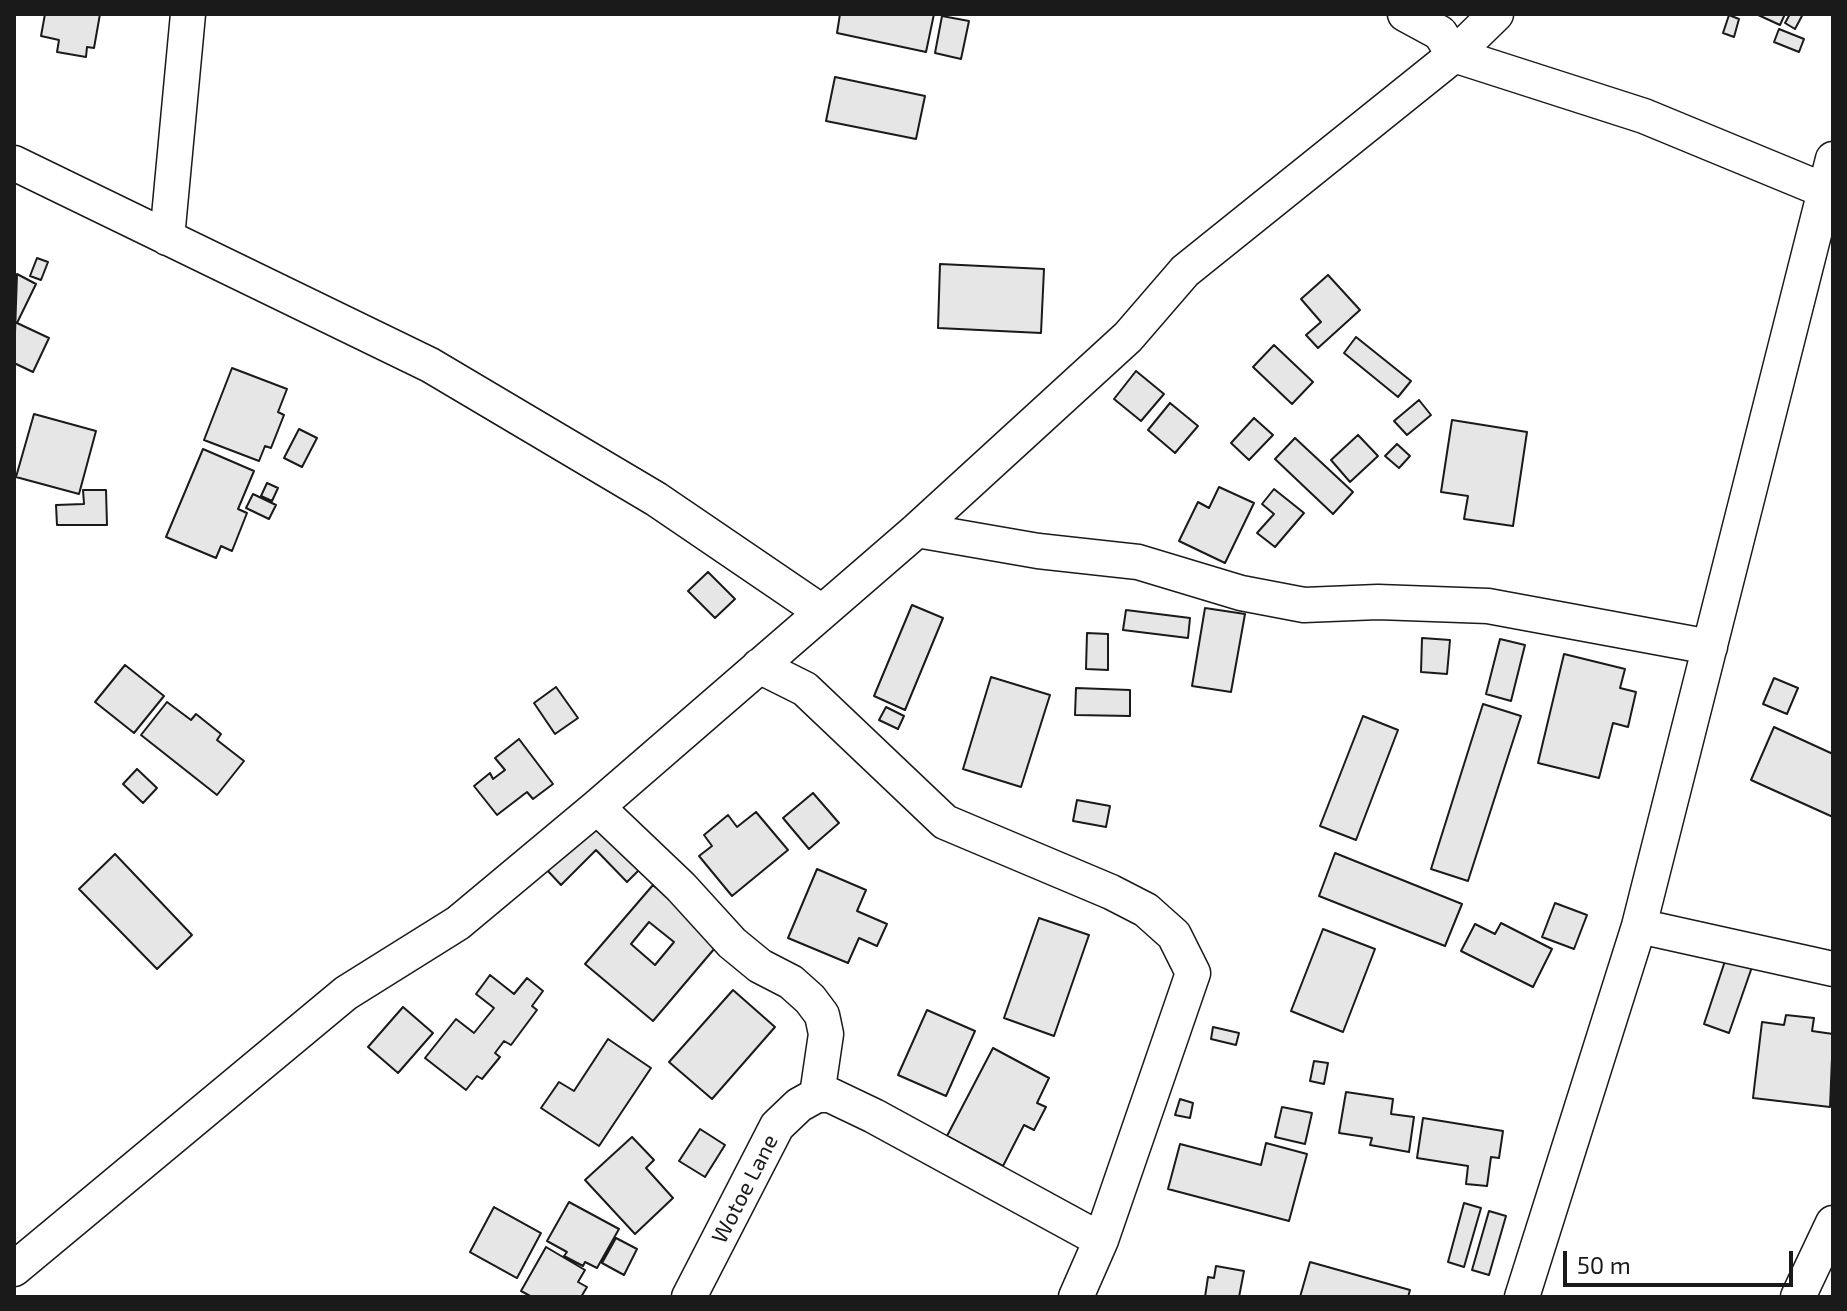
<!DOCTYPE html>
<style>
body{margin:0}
#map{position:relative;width:1847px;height:1311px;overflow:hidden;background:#fff;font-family:"Exo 2",sans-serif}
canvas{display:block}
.frame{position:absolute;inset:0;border:16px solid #1a1a1a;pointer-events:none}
.scale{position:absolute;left:1563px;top:1251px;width:230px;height:36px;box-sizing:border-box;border:4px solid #1a1a1a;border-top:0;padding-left:10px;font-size:24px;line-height:28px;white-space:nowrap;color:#1a1a1a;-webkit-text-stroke:6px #fff;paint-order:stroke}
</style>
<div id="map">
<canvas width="1847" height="1311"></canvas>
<div class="frame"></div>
<div class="scale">50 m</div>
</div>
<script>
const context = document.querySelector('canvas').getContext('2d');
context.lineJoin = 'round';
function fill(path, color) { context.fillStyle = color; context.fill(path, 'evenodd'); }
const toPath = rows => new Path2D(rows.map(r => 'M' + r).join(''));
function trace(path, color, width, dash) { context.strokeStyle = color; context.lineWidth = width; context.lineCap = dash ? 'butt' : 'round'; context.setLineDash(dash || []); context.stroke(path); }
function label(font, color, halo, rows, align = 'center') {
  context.font = font + ' "Exo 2",sans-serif'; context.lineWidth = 6; context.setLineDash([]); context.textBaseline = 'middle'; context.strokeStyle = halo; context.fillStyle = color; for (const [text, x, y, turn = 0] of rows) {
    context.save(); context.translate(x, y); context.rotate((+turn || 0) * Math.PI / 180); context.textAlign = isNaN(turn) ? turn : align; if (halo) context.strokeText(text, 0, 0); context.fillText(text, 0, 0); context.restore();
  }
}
const building = toPath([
 [45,14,100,14,94,48,87,47,86,57,57,52,59,40,41,36,45,14],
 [840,14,934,14,926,52,837,33,840,14],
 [1756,14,1785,14,1780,25,1756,14],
 [1790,14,1803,14,1795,29,1785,23,1790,14],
 [1729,15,1739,19,1734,37,1723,33,1729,15],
 [942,16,969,21,961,59,935,53,942,16],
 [1779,29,1804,39,1799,52,1774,42,1779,29],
 [835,77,925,96,916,139,826,121,835,77],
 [37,258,48,262,41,280,30,276,37,258],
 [940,264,1044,269,1041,333,938,328,940,264],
 [17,274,36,284,17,323,49,338,33,372,14,363,17,274],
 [1328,275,1360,310,1318,348,1306,335,1321,322,1301,299,1328,275],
 [1356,337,1411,381,1398,397,1344,353,1356,337],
 [1274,345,1313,382,1292,404,1253,367,1274,345],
 [232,368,287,389,278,412,284,415,271,448,265,446,259,461,204,440,232,368],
 [1136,371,1164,394,1141,421,1114,399,1136,371],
 [1419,400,1431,415,1407,435,1394,421,1419,400],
 [1170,403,1198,426,1175,453,1148,430,1170,403],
 [34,414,96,431,79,494,16,477,34,414],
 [1254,418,1273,435,1249,460,1231,443,1254,418],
 [1452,420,1527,432,1513,526,1464,519,1468,496,1441,492,1452,420],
 [299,429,317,438,302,467,284,458,299,429],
 [1358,435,1378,456,1350,482,1331,460,1358,435],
 [1295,438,1353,492,1333,514,1275,459,1295,438],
 [1397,444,1410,456,1399,468,1385,456,1397,444],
 [203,449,254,471,238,509,247,513,232,551,221,546,216,558,166,537,203,449],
 [267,483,278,488,272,501,261,496,267,483],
 [1219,487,1254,503,1225,563,1179,541,1198,502,1209,508,1219,487],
 [1274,489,1304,513,1275,547,1257,533,1274,514,1262,504,1274,489],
 [83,490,106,490,107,525,57,525,56,505,84,504,83,490],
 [253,494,276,505,269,519,246,508,253,494],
 [708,572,735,599,715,618,688,591,708,572],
 [912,605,943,618,905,710,874,696,912,605],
 [1205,608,1245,614,1231,692,1192,686,1205,608],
 [1126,610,1190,618,1188,638,1123,630,1126,610],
 [1087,633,1108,634,1108,670,1086,669,1087,633],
 [1422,638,1450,640,1447,674,1421,672,1422,638],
 [1500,639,1525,645,1511,701,1486,694,1500,639],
 [1564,654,1625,669,1620,688,1636,692,1628,727,1613,723,1599,778,1538,763,1564,654],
 [125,665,164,696,134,733,95,702,125,665],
 [991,677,1050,695,1021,787,963,769,991,677],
 [1774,678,1798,688,1787,714,1763,704,1774,678],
 [556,687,578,718,555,734,534,703,556,687],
 [1076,688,1130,690,1130,716,1075,715,1076,688],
 [167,702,191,720,196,714,221,734,217,740,244,761,217,795,141,735,167,702],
 [1483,704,1521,716,1468,881,1431,869,1483,704],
 [886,707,904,716,898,729,879,720,886,707],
 [1363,716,1398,730,1356,840,1320,826,1363,716],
 [1774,727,1833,754,1833,817,1751,780,1774,727],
 [519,739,553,784,533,799,527,792,497,815,474,786,490,773,493,779,505,770,495,758,519,739],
 [137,769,157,788,143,803,123,784,137,769],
 [813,793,839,823,809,849,783,818,813,793],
 [1077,800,1110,806,1106,827,1073,821,1077,800],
 [756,812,788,850,732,896,699,856,712,846,704,835,728,815,737,827,756,812],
 [595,824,639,870,627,882,596,850,561,885,547,870,595,824],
 [1335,853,1462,904,1445,946,1319,896,1335,853],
 [115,854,192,935,157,969,79,889,115,854],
 [817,869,866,890,857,911,887,924,877,946,859,938,848,963,788,938,817,869],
 [653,885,720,942,653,1021,585,964,653,885],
 [649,922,674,942,655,965,631,944,649,922],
 [1555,903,1587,915,1574,949,1542,937,1555,903],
 [1039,918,1089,935,1054,1036,1004,1018,1039,918],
 [1501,923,1552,949,1533,987,1461,951,1475,924,1495,934,1501,923],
 [1323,929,1375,949,1343,1032,1291,1011,1323,929],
 [1726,958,1752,967,1729,1033,1704,1024,1726,958],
 [490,975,514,994,527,978,543,991,532,1006,537,1010,511,1045,504,1041,495,1053,500,1057,482,1079,477,1076,466,1090,425,1058,456,1019,474,1033,494,1008,476,994,490,975],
 [733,990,775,1027,712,1099,669,1062,733,990],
 [403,1007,433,1033,398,1073,368,1047,403,1007],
 [927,1010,975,1031,946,1096,898,1075,927,1010],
 [1786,1015,1814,1018,1812,1031,1833,1034,1830,1107,1753,1098,1762,1022,1784,1025,1786,1015],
 [1213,1027,1239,1033,1236,1045,1211,1039,1213,1027],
 [608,1039,651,1068,599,1146,541,1108,559,1082,574,1091,608,1039],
 [993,1048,1049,1078,1037,1103,1046,1107,1034,1130,1024,1125,1003,1166,947,1136,993,1048],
 [1314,1061,1328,1063,1324,1084,1310,1081,1314,1061],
 [1346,1092,1393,1099,1391,1114,1414,1117,1409,1152,1370,1145,1372,1138,1339,1133,1346,1092],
 [1180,1099,1193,1103,1190,1118,1175,1115,1180,1099],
 [1282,1107,1312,1113,1305,1144,1275,1137,1282,1107],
 [1423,1118,1503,1131,1499,1158,1491,1157,1487,1186,1466,1184,1468,1166,1417,1158,1423,1118],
 [700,1129,725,1145,705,1177,679,1161,700,1129],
 [632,1137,654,1160,646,1168,673,1198,635,1234,585,1180,632,1137],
 [1266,1143,1307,1154,1289,1221,1168,1189,1180,1144,1261,1165,1266,1143],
 [569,1202,619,1229,597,1268,585,1262,583,1266,564,1256,567,1252,547,1241,569,1202],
 [1464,1203,1481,1208,1464,1267,1448,1262,1464,1203],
 [494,1207,541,1233,517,1278,470,1252,494,1207],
 [1489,1211,1506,1216,1489,1275,1472,1270,1489,1211],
 [616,1238,637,1249,624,1275,602,1263,616,1238],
 [546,1247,585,1270,578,1282,587,1287,581,1297,532,1297,521,1291,546,1247],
 [1310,1262,1410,1290,1408,1297,1300,1297,1310,1262],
 [1216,1266,1244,1271,1239,1297,1205,1297,1208,1277,1214,1278,1216,1266]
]);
fill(building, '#e6e6e6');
trace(building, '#1a1a1a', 2);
const minor = toPath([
 [1405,14,1440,33,1454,55,1644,116,1833,194],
 [14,163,430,365,656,499,822,612],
 [167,238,188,14],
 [917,530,1038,551,1138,562,1241,593,1304,605,1378,602,1488,606,1710,647],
 [759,666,805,689,945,822,1111,892,1146,910,1174,935,1193,973,1101,1240,1076,1297],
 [597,807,681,887,732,943,760,966,791,982,810,999,822,1015,826,1034,817,1095,830,1095,874,1116,1101,1240],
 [1639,926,1833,969],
 [14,1269,346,993,458,923,597,807,917,530,1128,337,1185,271,1454,55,1496,14],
 [689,1297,777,1126,799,1105,817,1095],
 [1522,1297,1639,926,1833,159],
 [1798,1297,1833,1223]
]);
trace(minor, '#1a1a1a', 37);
trace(minor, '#fff', 34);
label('22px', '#1a1a1a', '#fff', [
 ["Wotoe Lane",745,1189,-63]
]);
</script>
